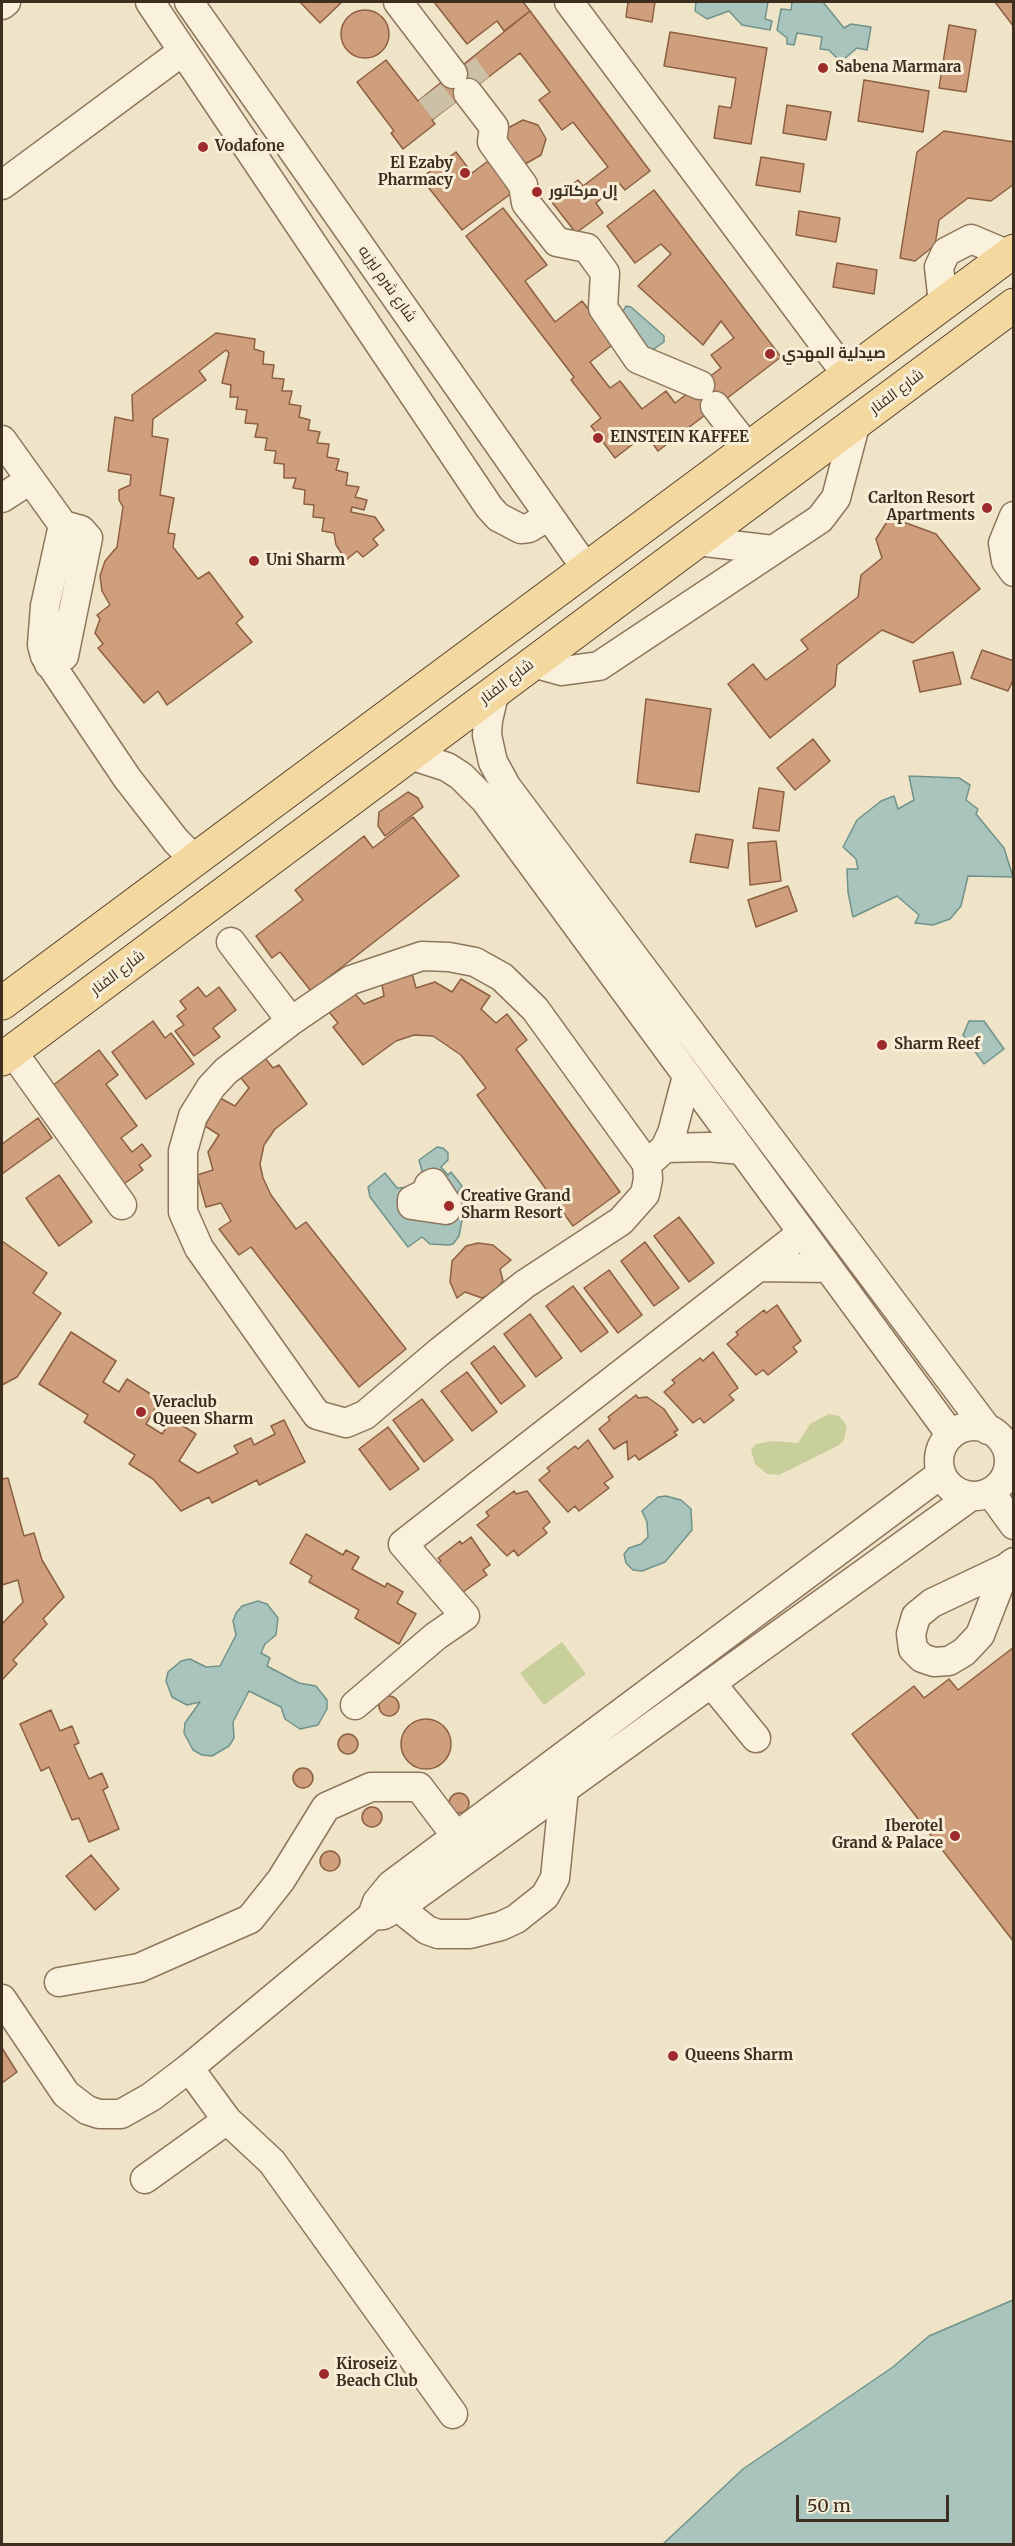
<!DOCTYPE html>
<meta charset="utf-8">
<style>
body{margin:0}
#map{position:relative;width:1015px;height:2546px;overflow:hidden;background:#f0e4c8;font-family:Merriweather,serif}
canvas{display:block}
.frame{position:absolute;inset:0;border:3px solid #3d2e20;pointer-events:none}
.scale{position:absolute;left:796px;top:2495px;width:153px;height:27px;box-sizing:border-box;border:3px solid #3d2e20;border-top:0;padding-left:8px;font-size:18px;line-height:21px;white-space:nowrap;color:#3d2e20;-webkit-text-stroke:4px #f7eed8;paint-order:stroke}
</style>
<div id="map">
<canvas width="1015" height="2546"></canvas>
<div class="frame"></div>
<div class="scale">50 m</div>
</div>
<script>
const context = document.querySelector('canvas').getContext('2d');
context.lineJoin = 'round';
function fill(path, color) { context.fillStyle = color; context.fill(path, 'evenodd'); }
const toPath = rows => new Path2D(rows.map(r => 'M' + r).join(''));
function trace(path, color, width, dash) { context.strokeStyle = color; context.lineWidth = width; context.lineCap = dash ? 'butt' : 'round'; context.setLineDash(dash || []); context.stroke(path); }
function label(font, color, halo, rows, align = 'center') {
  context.font = font + ' Merriweather,Cairo,serif'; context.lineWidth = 6; context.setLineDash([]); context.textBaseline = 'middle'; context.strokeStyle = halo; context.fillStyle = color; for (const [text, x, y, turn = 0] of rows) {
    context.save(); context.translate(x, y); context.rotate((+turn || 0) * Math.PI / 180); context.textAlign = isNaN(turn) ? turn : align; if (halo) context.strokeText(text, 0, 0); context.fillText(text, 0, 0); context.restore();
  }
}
fill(toPath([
 [829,1414,839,1416,847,1426,844,1440,839,1445,779,1475,767,1474,755,1464,751,1450,756,1444,772,1441,798,1443,810,1424],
 [562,1642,586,1674,544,1705,520,1673]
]), '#c9cf9b');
const water = toPath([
 [696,2,768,2,765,19,772,21,770,30,742,25,729,11,707,19,695,11,696,2],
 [792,2,823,2,844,28,851,24,871,27,867,50,857,48,844,59,838,59,829,50,820,49,822,37,797,33,794,45,787,44,787,38,777,30,781,9,791,10,792,2],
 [626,306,631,307,664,336,664,342,654,349,647,349,622,313,626,306],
 [909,776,959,778,970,785,966,800,978,809,976,814,1004,848,1013,877,968,876,961,906,950,919,933,925,915,923,919,915,897,896,853,917,848,892,847,869,858,869,856,859,843,847,857,820,881,801,894,796,898,809,914,800,909,776],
 [969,1021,984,1021,1004,1049,984,1064,963,1035,969,1021],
 [437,1147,443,1148,448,1153,448,1160,441,1167,448,1175,451,1172,462,1186,455,1196,463,1215,459,1236,453,1244,449,1245,430,1244,422,1237,408,1247,370,1197,368,1187,385,1173,397,1188,412,1187,423,1175,419,1160,437,1147],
 [666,1496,681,1500,691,1509,692,1530,665,1562,642,1571,633,1570,626,1563,624,1554,629,1548,641,1544,648,1537,647,1522,642,1511,658,1497,666,1496],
 [258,1601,267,1604,278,1618,276,1635,265,1644,261,1653,270,1658,267,1666,299,1683,316,1686,327,1700,327,1709,318,1725,300,1729,285,1719,281,1707,249,1691,233,1722,234,1738,229,1746,212,1756,202,1755,193,1750,184,1733,185,1723,200,1702,187,1705,172,1697,166,1681,168,1672,181,1661,190,1659,206,1667,220,1666,236,1635,233,1621,236,1613,242,1606,258,1601],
 [1013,2300,1013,2544,663,2544,743,2469,893,2367,929,2336,1013,2300]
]);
fill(water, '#a9c4bc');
trace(water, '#6f938a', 1.5);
const building = toPath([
 [300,2,342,2,320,23,300,2],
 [434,2,523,2,530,11,504,31,497,21,467,44,434,2],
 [628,2,655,2,652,22,626,17,628,2],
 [995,2,1014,2,1014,27,995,2],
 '341 34a24 24 0 1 1 48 0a24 24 0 1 1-48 0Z',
 [530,11,650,171,625,190,620,184,596,203,603,213,576,233,551,201,578,180,583,186,608,167,573,122,562,130,539,100,550,92,520,53,432,120,435,124,403,149,391,133,394,131,357,82,386,60,418,101,530,11],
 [949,25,976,30,966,92,939,88,949,25],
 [670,32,767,48,751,144,714,138,719,106,731,108,736,78,664,66,670,32],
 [864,80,929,91,923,132,858,121,864,80],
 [787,105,831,112,826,140,783,133,787,105],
 [523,120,538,125,546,139,541,155,527,163,519,161,505,135,508,128,523,120],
 [944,131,1014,142,1014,184,991,201,968,198,939,220,935,245,915,261,900,258,917,152,944,131],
 [456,152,472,173,496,155,520,187,462,230,421,178,456,152],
 [761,157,804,164,800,192,756,185,761,157],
 [654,190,781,357,658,451,646,434,615,458,591,426,601,418,571,380,574,377,466,236,503,208,547,265,525,281,555,322,582,301,615,343,590,362,610,388,620,381,642,409,666,391,675,403,721,368,711,355,734,338,721,321,703,345,638,286,671,254,661,244,635,263,607,226,654,190],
 [799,211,840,218,836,242,796,235,799,211],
 [837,263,877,270,874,294,833,287,837,263],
 [216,333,255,339,254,349,264,352,263,364,274,365,272,378,284,379,282,391,292,391,289,404,301,406,299,417,310,420,308,430,320,432,317,443,329,444,327,457,339,459,336,470,348,473,346,485,359,487,355,497,367,500,364,510,352,507,351,512,375,517,384,530,373,539,378,545,363,557,357,551,346,560,336,545,334,533,322,531,324,518,313,517,314,505,304,504,305,490,293,488,296,478,284,478,284,464,274,463,276,451,265,450,267,438,255,437,258,424,245,423,247,410,236,409,238,397,230,397,231,385,222,383,229,353,226,350,199,371,206,380,153,419,152,436,168,439,160,495,174,498,168,533,175,534,173,547,198,579,209,572,243,617,236,623,252,642,167,705,158,691,144,703,98,648,103,644,95,633,100,619,97,615,110,605,102,591,100,576,105,561,117,547,123,507,119,500,119,490,130,485,131,475,108,471,115,417,133,421,132,395,216,333],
 [890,517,936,534,980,589,913,643,882,630,837,665,835,686,770,738,728,684,753,664,766,680,808,649,801,640,858,597,861,575,882,558,876,539,890,517],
 [982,650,1014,661,1014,678,1008,691,971,678,982,650],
 [953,652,961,684,920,692,913,661,953,652],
 [646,699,711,709,699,792,637,783,646,699],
 [813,739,830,761,795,790,777,768,813,739],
 [759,788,784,792,779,831,753,828,759,788],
 [408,792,418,798,423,807,385,836,378,826,379,812,408,792],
 [413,817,459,876,311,991,280,952,272,958,256,936,303,900,295,890,364,836,373,848,413,817],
 [696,834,733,840,728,868,690,862,696,834],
 [776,841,781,881,750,885,748,843,776,841],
 [788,886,797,911,756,927,748,900,788,886],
 [412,973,416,988,435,982,452,992,461,979,490,996,481,1009,496,1023,507,1014,527,1040,516,1049,620,1192,573,1226,477,1095,486,1088,461,1055,433,1036,414,1035,396,1041,363,1065,333,1027,338,1023,329,1012,355,994,364,1004,384,996,381,980,412,973],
 [198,987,206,997,219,987,236,1010,213,1028,220,1037,194,1056,175,1031,184,1025,177,1016,186,1009,180,1001,198,987],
 [153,1021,165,1038,171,1033,194,1064,146,1099,112,1052,153,1021],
 [99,1050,118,1075,106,1084,137,1126,121,1138,132,1152,142,1144,151,1156,139,1165,143,1170,120,1187,47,1090,99,1050],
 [265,1058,273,1068,279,1065,307,1104,275,1129,264,1145,260,1164,263,1178,271,1195,296,1229,306,1222,406,1349,359,1387,251,1247,239,1255,219,1229,231,1221,221,1203,206,1207,197,1175,213,1170,208,1152,219,1135,205,1126,220,1098,235,1106,249,1088,241,1078,265,1058],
 [38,1118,52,1138,2,1174,2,1144,38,1118],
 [59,1175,92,1222,59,1246,26,1198,59,1175],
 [679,1217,714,1263,689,1282,654,1236,679,1217],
 [2,1241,47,1273,33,1293,61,1313,17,1377,2,1385,2,1241],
 [645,1242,679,1288,654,1306,621,1261,645,1242],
 [478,1243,493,1245,511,1260,500,1269,503,1281,493,1293,482,1298,465,1292,457,1298,450,1282,452,1261,466,1246,478,1243],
 [609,1270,642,1315,618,1333,584,1288,609,1270],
 [573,1286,608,1332,581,1352,546,1306,573,1286],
 [777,1305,801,1341,793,1347,797,1352,768,1375,763,1370,756,1375,727,1344,738,1335,736,1332,764,1310,766,1313,777,1305],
 [530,1314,562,1358,536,1377,504,1334,530,1314],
 [71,1332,116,1361,103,1382,119,1392,127,1379,160,1400,146,1424,162,1434,172,1419,196,1434,179,1461,198,1473,238,1453,234,1446,251,1438,254,1445,275,1434,271,1426,284,1420,305,1462,259,1485,257,1480,212,1503,209,1497,181,1511,153,1479,129,1464,135,1455,84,1422,88,1415,39,1384,71,1332],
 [494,1346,525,1386,501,1404,471,1363,494,1346],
 [713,1352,738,1388,729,1395,734,1400,704,1423,700,1418,693,1423,664,1392,675,1383,672,1380,700,1358,703,1361,713,1352],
 [467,1372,497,1412,472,1431,441,1391,467,1372],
 [636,1395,638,1398,647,1397,664,1409,678,1430,674,1432,677,1435,639,1460,635,1455,628,1460,627,1441,614,1449,599,1429,610,1420,608,1417,636,1395],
 [422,1399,453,1440,424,1462,393,1420,422,1399],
 [388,1427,419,1469,390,1490,359,1449,388,1427],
 [588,1440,613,1477,604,1483,609,1488,579,1511,575,1506,568,1512,539,1480,550,1471,547,1468,575,1446,578,1449,588,1440],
 [8,1478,24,1536,34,1533,42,1560,64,1597,43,1619,47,1624,13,1660,17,1664,2,1680,2,1624,23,1602,18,1580,2,1585,2,1479,8,1478],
 [514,1491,516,1494,527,1491,550,1522,543,1528,547,1533,518,1556,514,1550,507,1556,477,1525,489,1516,486,1512,514,1491],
 [306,1534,343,1555,346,1550,359,1557,352,1569,385,1587,387,1583,403,1592,397,1603,416,1614,399,1644,355,1618,359,1610,309,1582,312,1576,290,1563,306,1534],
 [471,1537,490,1565,483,1570,487,1575,463,1592,460,1588,455,1593,431,1568,441,1561,438,1558,460,1541,462,1544,471,1537],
 [1014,1647,1014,1942,852,1734,914,1686,924,1698,949,1679,958,1690,1014,1647],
 '379 1706a10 10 0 1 1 20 0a10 10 0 1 1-20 0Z',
 [51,1710,60,1731,72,1726,79,1743,74,1745,89,1779,102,1773,108,1787,103,1790,119,1829,89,1842,79,1818,72,1820,49,1767,41,1771,20,1724,51,1710],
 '401 1744a25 25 0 1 1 50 0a25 25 0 1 1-50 0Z',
 '338 1744a10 10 0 1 1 20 0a10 10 0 1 1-20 0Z',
 '293 1778a10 10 0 1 1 20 0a10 10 0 1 1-20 0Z',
 '449 1803a10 10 0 1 1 20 0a10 10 0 1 1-20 0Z',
 '362 1817a10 10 0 1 1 20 0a10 10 0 1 1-20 0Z',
 '320 1861a10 10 0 1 1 20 0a10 10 0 1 1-20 0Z',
 [91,1855,119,1889,95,1910,66,1876,91,1855],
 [2,2048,17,2072,2,2083,2,2048]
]);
fill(building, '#cf9f7d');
trace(building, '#8d5f41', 1.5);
trace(toPath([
 [464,66,478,85],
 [430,92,444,111]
]), '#ccc0a6', 28, [28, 14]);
const minor = toPath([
 [150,2,489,507,498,517,521,529,529,528,549,516],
 [189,2,585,567],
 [398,2,453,74],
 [569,2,847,375],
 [2,5,6,2],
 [468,93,494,127,492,142,523,185,526,203,557,242,587,248,605,273,603,308,638,359,700,385],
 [2,185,183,51],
 [943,303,939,267,946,252,971,239,1009,255],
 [715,406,747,447],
 [2,440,63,525,45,606,42,645,45,656,127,778,176,841,193,858],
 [2,498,30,480],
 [1014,516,1003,543,1006,561,1014,572],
 [697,541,773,550],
 [533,663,562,671,599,666,820,519,836,498,856,422],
 [49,664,64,656,88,538,81,530,63,525],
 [495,691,488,720,487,735,493,762,506,786,988,1430],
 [410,755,447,767,461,776,485,800,951,1435],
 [231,942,291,1021,351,980,422,956,449,957,475,962,502,977,535,1009,647,1164,648,1179,645,1194,621,1221,525,1284,438,1353,365,1415,346,1423,317,1415,199,1248,183,1212,183,1151,193,1116,211,1087,226,1071,291,1021],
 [12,1051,122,1205],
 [665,1148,708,1147,742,1150],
 [647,1164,665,1148,672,1133,687,1076],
 [433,1183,447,1204,446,1210,412,1205,412,1200,426,1193,429,1185,433,1183],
 [759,1267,828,1268],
 '939 1461a35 35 0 1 1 70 0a35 35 0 1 1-70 0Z',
 [941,1474,391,1885,377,1902,372,1916,383,1915,406,1903,970,1497],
 [990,1492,1014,1525],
 [1006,1568,980,1635,964,1652,949,1661,934,1662,922,1658,913,1649,911,1634,916,1616,932,1603,1006,1568,1014,1562],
 [711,1683,756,1738],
 [355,1705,436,1636,465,1616,403,1544,802,1233],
 [393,1890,408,1915,427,1930,438,1934,470,1934,501,1926,516,1919,545,1896,555,1878,564,1789],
 [59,1982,139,1968,250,1919,281,1880,326,1807,371,1787,419,1787,456,1836],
 [2,1999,66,2094,87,2110,99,2114,121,2114,151,2097,189,2068,372,1916],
 [189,2068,227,2120],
 [145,2179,227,2120,272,2162,453,2414]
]);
const major = toPath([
 [2,1003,1014,251],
 [2,1059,1014,305]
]);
trace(minor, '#8d765c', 31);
trace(major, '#5b4430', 35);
trace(minor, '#faf1dc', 28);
trace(major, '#f3d9a0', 33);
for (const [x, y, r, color] of [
 [823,68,6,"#9e2a2b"],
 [203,147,6,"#9e2a2b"],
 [465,173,6,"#9e2a2b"],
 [537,192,6,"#9e2a2b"],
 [770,354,6,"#9e2a2b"],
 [598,438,6,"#9e2a2b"],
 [987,508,6,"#9e2a2b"],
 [254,561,6,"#9e2a2b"],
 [882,1045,6,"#9e2a2b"],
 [449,1206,6,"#9e2a2b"],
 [141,1412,6,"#9e2a2b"],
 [955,1836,6,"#9e2a2b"],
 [673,2056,6,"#9e2a2b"],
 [324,2374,6,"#9e2a2b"]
]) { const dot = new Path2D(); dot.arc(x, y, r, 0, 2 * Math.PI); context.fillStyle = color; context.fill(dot); trace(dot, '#f7eed8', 2); }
label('bold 15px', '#3d2e20', '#f7eed8', [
 ["Sabena Marmara",835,68],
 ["Vodafone",215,147],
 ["El Ezaby",453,164,"right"],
 ["Pharmacy",453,181,"right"],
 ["إل مركاتور",549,192],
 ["صيدلية المهدي",782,354],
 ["EINSTEIN KAFFEE",610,438],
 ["Carlton Resort",975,499,"right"],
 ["Apartments",975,516,"right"],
 ["Uni Sharm",266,561],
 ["Sharm Reef",894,1045],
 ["Creative Grand",461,1197],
 ["Sharm Resort",461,1214],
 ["Veraclub",153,1403],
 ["Queen Sharm",153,1420],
 ["Iberotel",943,1827,"right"],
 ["Grand & Palace",943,1844,"right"],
 ["Queens Sharm",685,2056],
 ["Kiroseiz",336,2365],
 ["Beach Club",336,2382]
], 'left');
label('15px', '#3d2e20', '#f7eed8', [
 ["شارع شرم ليزيه",387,284,55],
 ["شارع الفنار",897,392,-37],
 ["شارع الفنار",507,682,-37],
 ["شارع الفنار",118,973,-37]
]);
</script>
